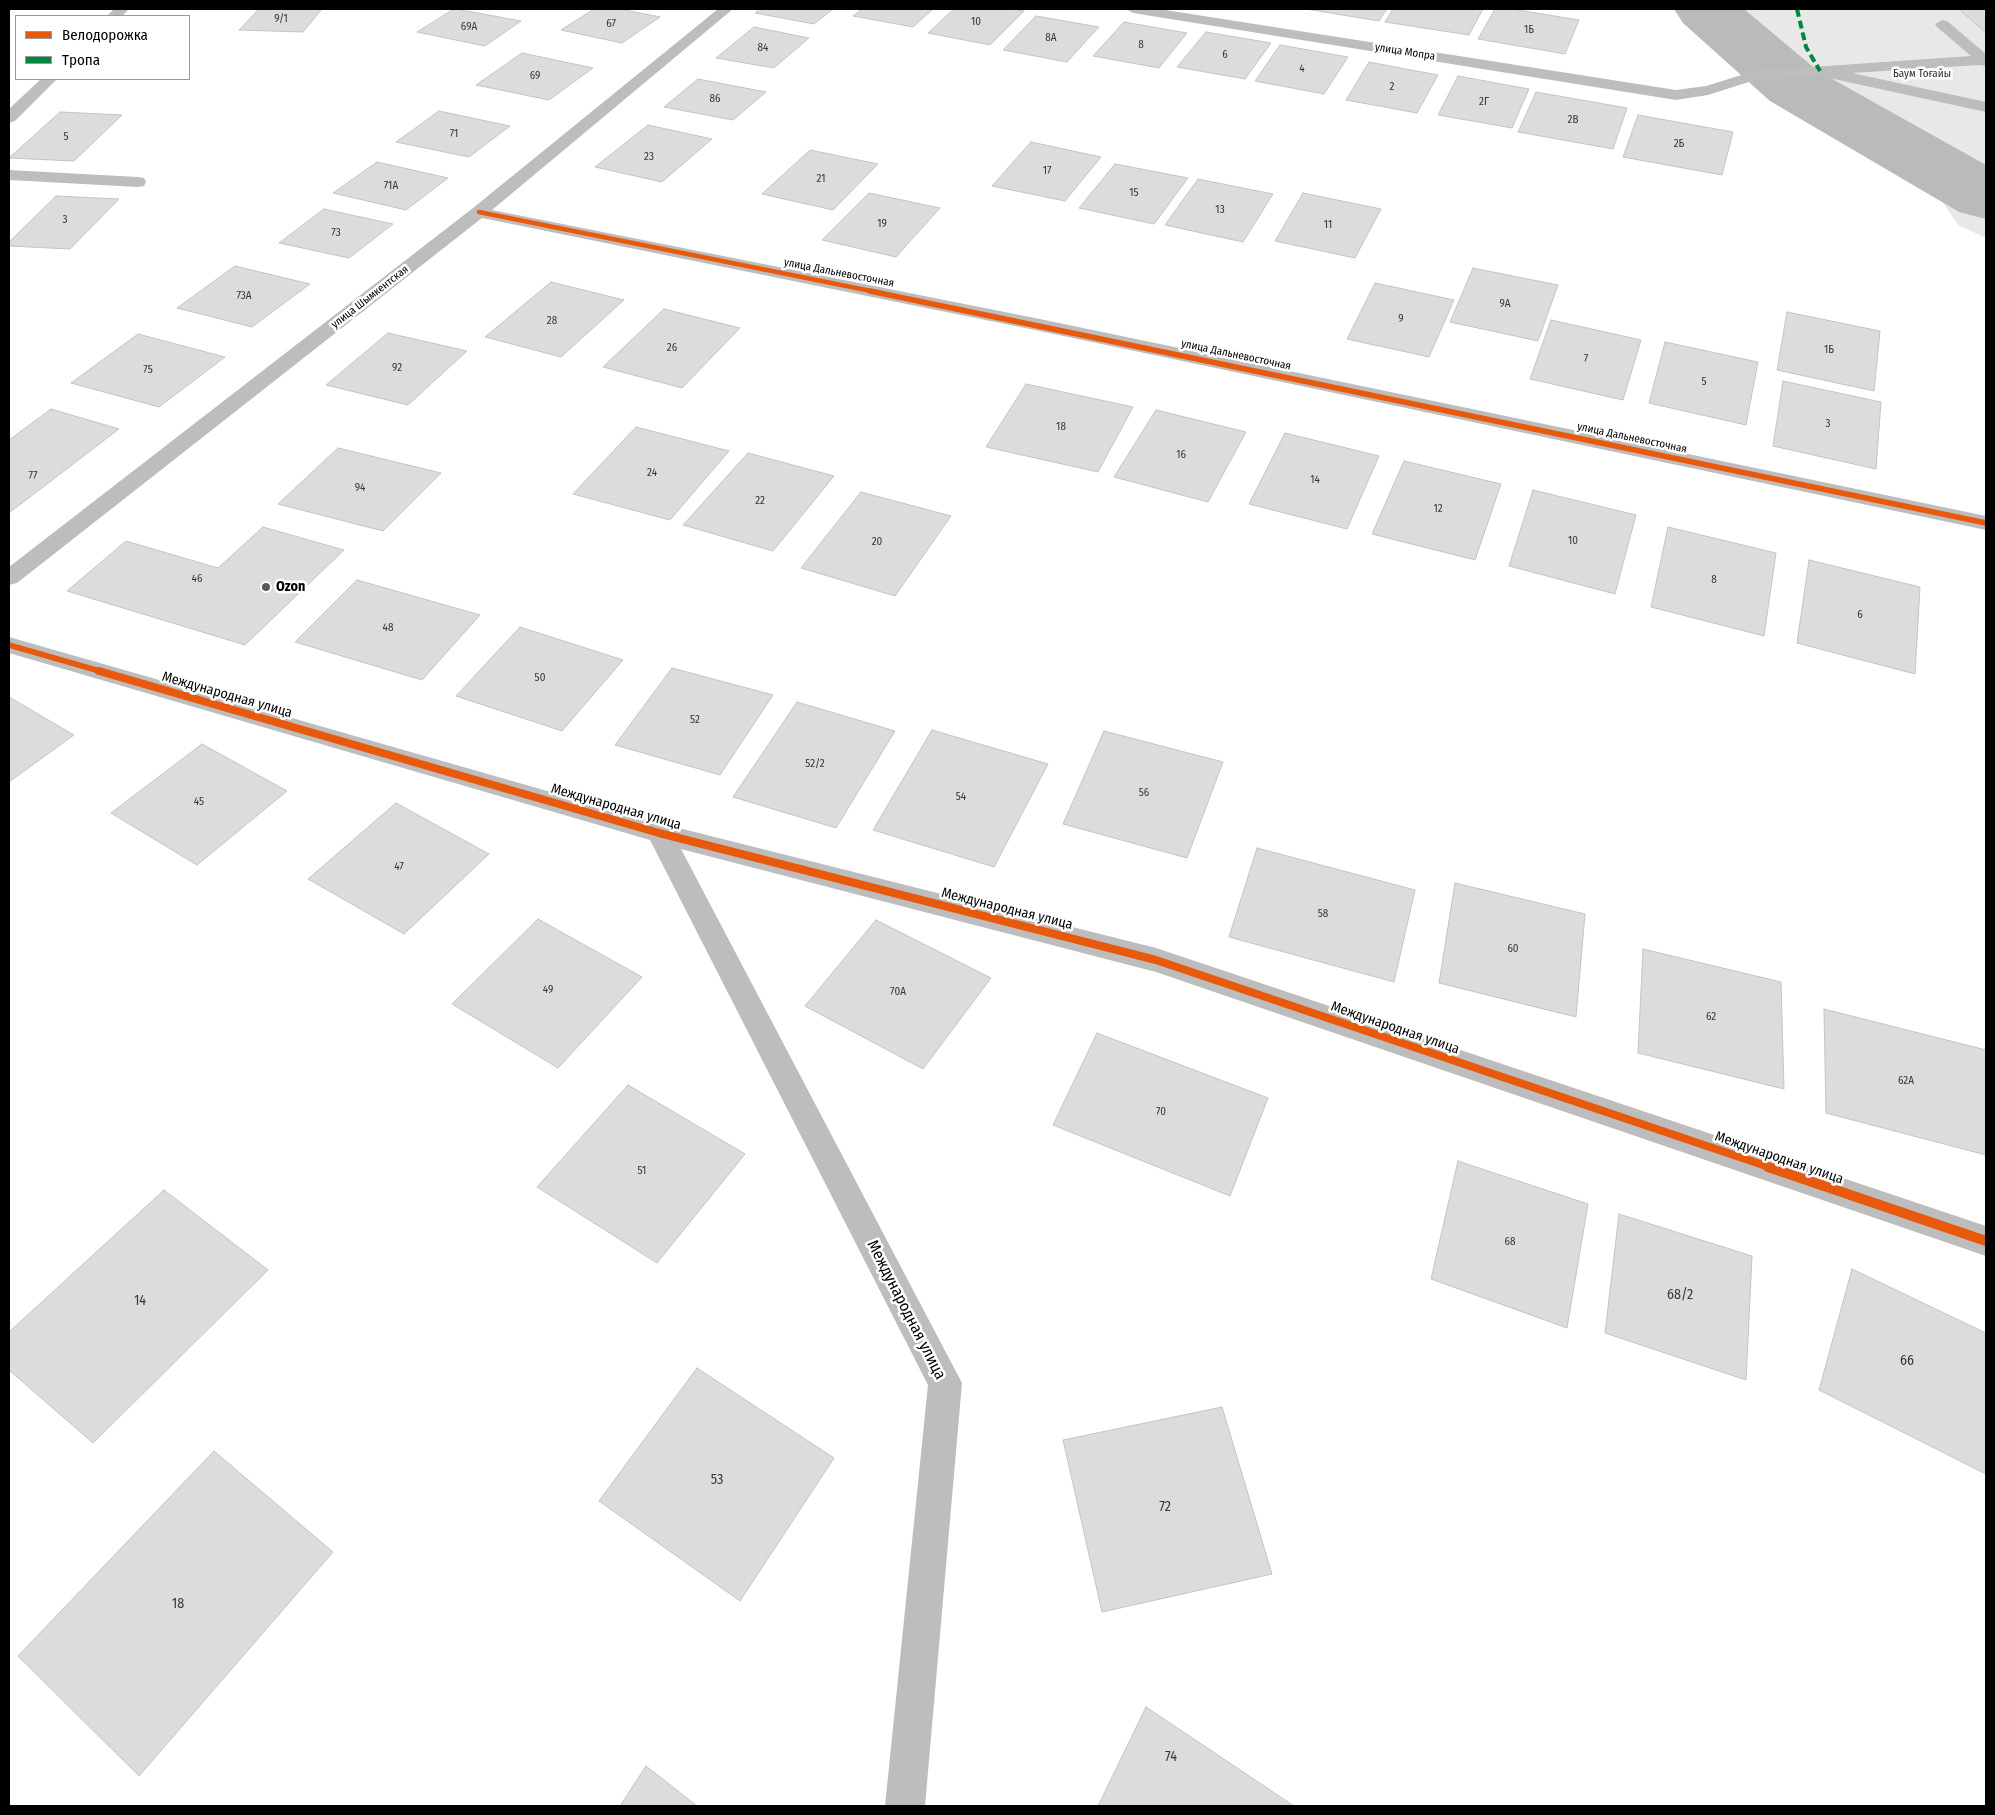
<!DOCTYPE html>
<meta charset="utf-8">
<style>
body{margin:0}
#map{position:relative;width:1995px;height:1815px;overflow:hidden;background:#fff;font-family:"Fira Sans Condensed",sans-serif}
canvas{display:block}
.frame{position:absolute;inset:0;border:10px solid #000;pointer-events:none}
.legend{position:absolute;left:15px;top:15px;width:175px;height:65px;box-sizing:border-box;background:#fff;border:1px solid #999;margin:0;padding:6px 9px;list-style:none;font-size:15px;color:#000}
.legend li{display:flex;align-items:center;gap:10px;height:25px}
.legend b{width:25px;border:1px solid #999}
</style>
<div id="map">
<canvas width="1995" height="1815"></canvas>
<div class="frame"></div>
<ul class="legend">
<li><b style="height:6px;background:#e8590c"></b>Велодорожка</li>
<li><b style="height:6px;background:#00873e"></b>Тропа</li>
</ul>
</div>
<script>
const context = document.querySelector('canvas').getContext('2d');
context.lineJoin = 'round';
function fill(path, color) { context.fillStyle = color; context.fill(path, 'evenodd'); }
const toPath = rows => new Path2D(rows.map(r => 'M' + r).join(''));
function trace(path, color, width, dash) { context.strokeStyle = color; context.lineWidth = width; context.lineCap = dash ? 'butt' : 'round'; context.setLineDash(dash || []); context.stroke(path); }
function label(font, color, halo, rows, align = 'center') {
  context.font = font + ' "Fira Sans Condensed",sans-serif'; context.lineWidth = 5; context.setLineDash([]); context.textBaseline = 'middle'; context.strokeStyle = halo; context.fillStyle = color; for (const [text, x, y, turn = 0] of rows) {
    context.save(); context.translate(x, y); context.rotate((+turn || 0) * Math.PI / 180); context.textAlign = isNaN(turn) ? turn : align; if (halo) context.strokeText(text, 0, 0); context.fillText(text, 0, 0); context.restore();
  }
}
fill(toPath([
 [1718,9,1986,9,1986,238,1958,225,1898,135,1804,82]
]), '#e8e8e8');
fill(toPath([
 [1674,9,1744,9,1818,71,1986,165,1986,219,1959,212,1770,101,1683,23,1674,9]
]), '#bababa');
const building = toPath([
 [259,9,322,9,303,32,239,30,259,9],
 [454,9,456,9,521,21,485,46,417,32,454,9],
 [594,9,620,9,660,17,622,43,561,30,594,9],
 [760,9,833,9,814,24,755,13,760,9],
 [862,9,933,9,913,27,853,16,862,9],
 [954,9,1011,9,1024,11,990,45,928,33,954,9],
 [1306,9,1387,9,1379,21,1306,9],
 [1393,9,1483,9,1469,35,1385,22,1393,9],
 [1495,9,1512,9,1579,20,1565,54,1478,39,1495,9],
 [1959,9,1986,9,1986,33,1959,9],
 [1036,16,1099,27,1067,62,1003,50,1036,16],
 [1124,22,1187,33,1159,68,1093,56,1124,22],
 [754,27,809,38,774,68,716,58,754,27],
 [1206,32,1271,43,1245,79,1177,67,1206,32],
 [1280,45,1348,57,1324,94,1255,81,1280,45],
 [522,53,593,68,549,100,476,85,522,53],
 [1369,62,1438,75,1417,113,1346,100,1369,62],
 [1458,76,1529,89,1512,128,1438,115,1458,76],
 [698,79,766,92,733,120,664,107,698,79],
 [1536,92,1627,108,1613,149,1518,132,1536,92],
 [439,111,510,126,469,157,396,142,439,111],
 [60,112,122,115,74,161,9,158,60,112],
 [1638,115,1733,132,1722,175,1623,157,1638,115],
 [648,125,712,139,662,182,595,167,648,125],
 [1031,142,1101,157,1065,201,992,186,1031,142],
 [810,150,878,164,833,210,762,194,810,150],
 [377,162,448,178,406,210,333,193,377,162],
 [1115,164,1188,178,1154,224,1079,208,1115,164],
 [1198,179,1273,194,1243,242,1165,225,1198,179],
 [869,193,940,208,896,257,822,240,869,193],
 [1303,193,1381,209,1355,258,1275,241,1303,193],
 [56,196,119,199,70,249,9,246,9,242,56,196],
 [324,209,393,224,349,258,279,243,324,209],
 [235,266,310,284,252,327,177,308,235,266],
 [1473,268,1558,285,1538,341,1450,322,1473,268],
 [551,282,624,300,561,357,485,337,551,282],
 [1375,283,1454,300,1429,357,1347,339,1375,283],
 [664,309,740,328,682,388,603,367,664,309],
 [1787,312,1880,331,1874,391,1777,370,1787,312],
 [1551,320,1641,340,1623,400,1530,379,1551,320],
 [388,333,467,351,408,405,326,385,388,333],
 [138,334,225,357,159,407,71,383,138,334],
 [1665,342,1758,362,1746,425,1649,403,1665,342],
 [1783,381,1881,402,1876,469,1773,446,1783,381],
 [1026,384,1133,407,1098,472,986,447,1026,384],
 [51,409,119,429,9,513,9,440,51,409],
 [1156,410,1246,432,1208,502,1114,477,1156,410],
 [636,427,729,451,670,520,573,494,636,427],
 [1285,433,1379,456,1347,529,1249,504,1285,433],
 [338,448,441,473,383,531,278,504,338,448],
 [748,453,834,476,773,551,683,525,748,453],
 [1404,461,1501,484,1475,560,1372,534,1404,461],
 [1533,490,1636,515,1615,594,1509,566,1533,490],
 [861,492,951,516,895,596,801,568,861,492],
 [263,527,344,550,245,645,67,591,126,541,218,568,263,527],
 [1668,527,1776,553,1764,636,1651,607,1668,527],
 [1809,560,1920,587,1915,674,1797,643,1809,560],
 [357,580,480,615,422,680,295,642,357,580],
 [520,627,623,660,562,731,456,696,520,627],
 [672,668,773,695,720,775,615,745,672,668],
 [9,697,74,735,9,782,9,697],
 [797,702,895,731,836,828,733,797,797,702],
 [932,730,1048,764,994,867,873,830,932,730],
 [1104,731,1223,762,1187,858,1063,824,1104,731],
 [202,744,287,791,197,865,111,813,202,744],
 [396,803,489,854,404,934,308,879,396,803],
 [1257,848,1415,890,1394,982,1229,937,1257,848],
 [1455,883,1585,914,1576,1017,1439,983,1455,883],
 [538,919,642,977,558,1068,452,1004,538,919],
 [876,920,991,978,923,1069,805,1006,876,920],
 [1643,949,1781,982,1784,1089,1638,1053,1643,949],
 [1824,1009,1986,1050,1986,1155,1826,1113,1824,1009],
 [1097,1033,1268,1098,1230,1196,1053,1125,1097,1033],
 [628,1085,745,1154,657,1263,537,1187,628,1085],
 [1458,1161,1588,1204,1567,1328,1431,1279,1458,1161],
 [164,1190,268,1270,93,1443,9,1370,9,1332,164,1190],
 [1619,1214,1752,1256,1746,1380,1605,1333,1619,1214],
 [1852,1269,1986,1333,1986,1474,1819,1390,1852,1269],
 [697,1368,834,1458,740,1601,599,1501,697,1368],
 [1222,1407,1272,1574,1102,1612,1063,1440,1222,1407],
 [214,1451,333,1552,139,1776,18,1656,214,1451],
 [1146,1707,1294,1806,1098,1806,1146,1707],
 [646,1766,697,1806,620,1806,646,1766]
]);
fill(building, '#dcdcdc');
trace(building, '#c4c4c4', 1);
fill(toPath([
 [114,9,129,9,122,16,107,16,114,9],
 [718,9,733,9,492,210,1035,318,1986,516,1986,530,1035,330,482,218,17,583,9,585,9,567,473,208,718,9],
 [1126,9,1159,9,1676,90,1706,86,1754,71,1971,56,1937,27,1935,24,1942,20,1947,21,1986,54,1986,66,1980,65,1852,73,1986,102,1986,112,1820,76,1755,80,1708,95,1676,100,1133,13,1126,9],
 [41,79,57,79,15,121,9,123,9,109,41,79],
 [9,170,138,177,144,178,146,182,144,186,138,187,9,180,9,170],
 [9,637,659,823,1156,948,1986,1226,1986,1256,1156,972,681,849,962,1383,925,1806,885,1806,928,1385,650,840,9,653,9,637]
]), '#bdbdbd');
trace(toPath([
 [1797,9,1806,47,1820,71]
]), '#00873e', 4, [8, 4]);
trace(toPath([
 [479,212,876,292]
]), '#e8590c', 4.5);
trace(toPath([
 [870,291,1986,523],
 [9,645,103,672]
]), '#e8590c', 5.5);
trace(toPath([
 [99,671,659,833,1156,960,1772,1168]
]), '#e8590c', 8);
trace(toPath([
 [1768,1167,1986,1241]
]), '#e8590c', 10);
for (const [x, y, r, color] of [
 [266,587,5,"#595959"]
]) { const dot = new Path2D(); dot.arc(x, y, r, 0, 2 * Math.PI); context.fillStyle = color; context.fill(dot); trace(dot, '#fff', 2); }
label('11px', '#373737', null, [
 ["9/1",281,19],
 ["10",976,22],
 ["67",611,24],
 ["69А",469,27],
 ["1Б",1529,30],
 ["8А",1051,38],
 ["8",1141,45],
 ["84",763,48],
 ["6",1225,55],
 ["4",1302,69],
 ["69",535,76],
 ["2",1392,87],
 ["86",715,99],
 ["2Г",1484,102],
 ["2В",1573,120],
 ["71",454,134],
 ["5",66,137],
 ["2Б",1679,144],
 ["23",649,157],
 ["17",1047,171],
 ["21",821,179],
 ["71А",391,186],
 ["15",1134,193],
 ["13",1220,210],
 ["3",65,220],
 ["19",882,224],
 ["11",1328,225],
 ["73",336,233],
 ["73А",244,296],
 ["9А",1505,304],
 ["9",1401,319],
 ["28",552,321],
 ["26",672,348],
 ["1Б",1829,350],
 ["7",1586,359],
 ["92",397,368],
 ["75",148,370],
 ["5",1704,382],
 ["3",1828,424],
 ["18",1061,427],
 ["16",1181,455],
 ["24",652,473],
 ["77",33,476],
 ["14",1315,480],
 ["94",360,488],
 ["22",760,501],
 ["12",1438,509],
 ["10",1573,541],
 ["20",877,542],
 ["46",197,579],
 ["8",1714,580],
 ["6",1860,615],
 ["48",388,628],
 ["50",540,678],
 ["52",695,720],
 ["52/2",815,764],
 ["56",1144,793],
 ["54",961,797],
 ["45",199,802],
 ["47",399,867],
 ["58",1323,914],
 ["60",1513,949],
 ["49",548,990],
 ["70А",898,992],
 ["62",1711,1017],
 ["62А",1906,1081],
 ["70",1161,1112],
 ["51",642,1171],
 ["68",1510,1242]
]);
label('11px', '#000', '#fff', [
 ["улица Мопра",1405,52,9],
 ["улица Дальневосточная",839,273,11],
 ["улица Шымкентская",370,297,-38],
 ["улица Дальневосточная",1236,355,12],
 ["улица Дальневосточная",1632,438,12]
]);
label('11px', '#2d2d2d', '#fff', [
 ["Баум Тоғайы",1922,74]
]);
label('bold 14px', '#000', '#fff', [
 ["Ozon",276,587]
], 'left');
label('14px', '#000', '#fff', [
 ["Международная улица",227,695,16],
 ["Международная улица",616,807,16],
 ["Международная улица",1007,909,14],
 ["Международная улица",1395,1028,19],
 ["Международная улица",1779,1158,19]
]);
label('14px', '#373737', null, [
 ["68/2",1680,1295],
 ["14",140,1301],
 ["66",1907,1361],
 ["53",717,1480],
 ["72",1165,1507],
 ["18",178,1604],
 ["74",1171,1757]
]);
label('16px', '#000', '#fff', [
 ["Международная улица",906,1310,63]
]);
</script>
